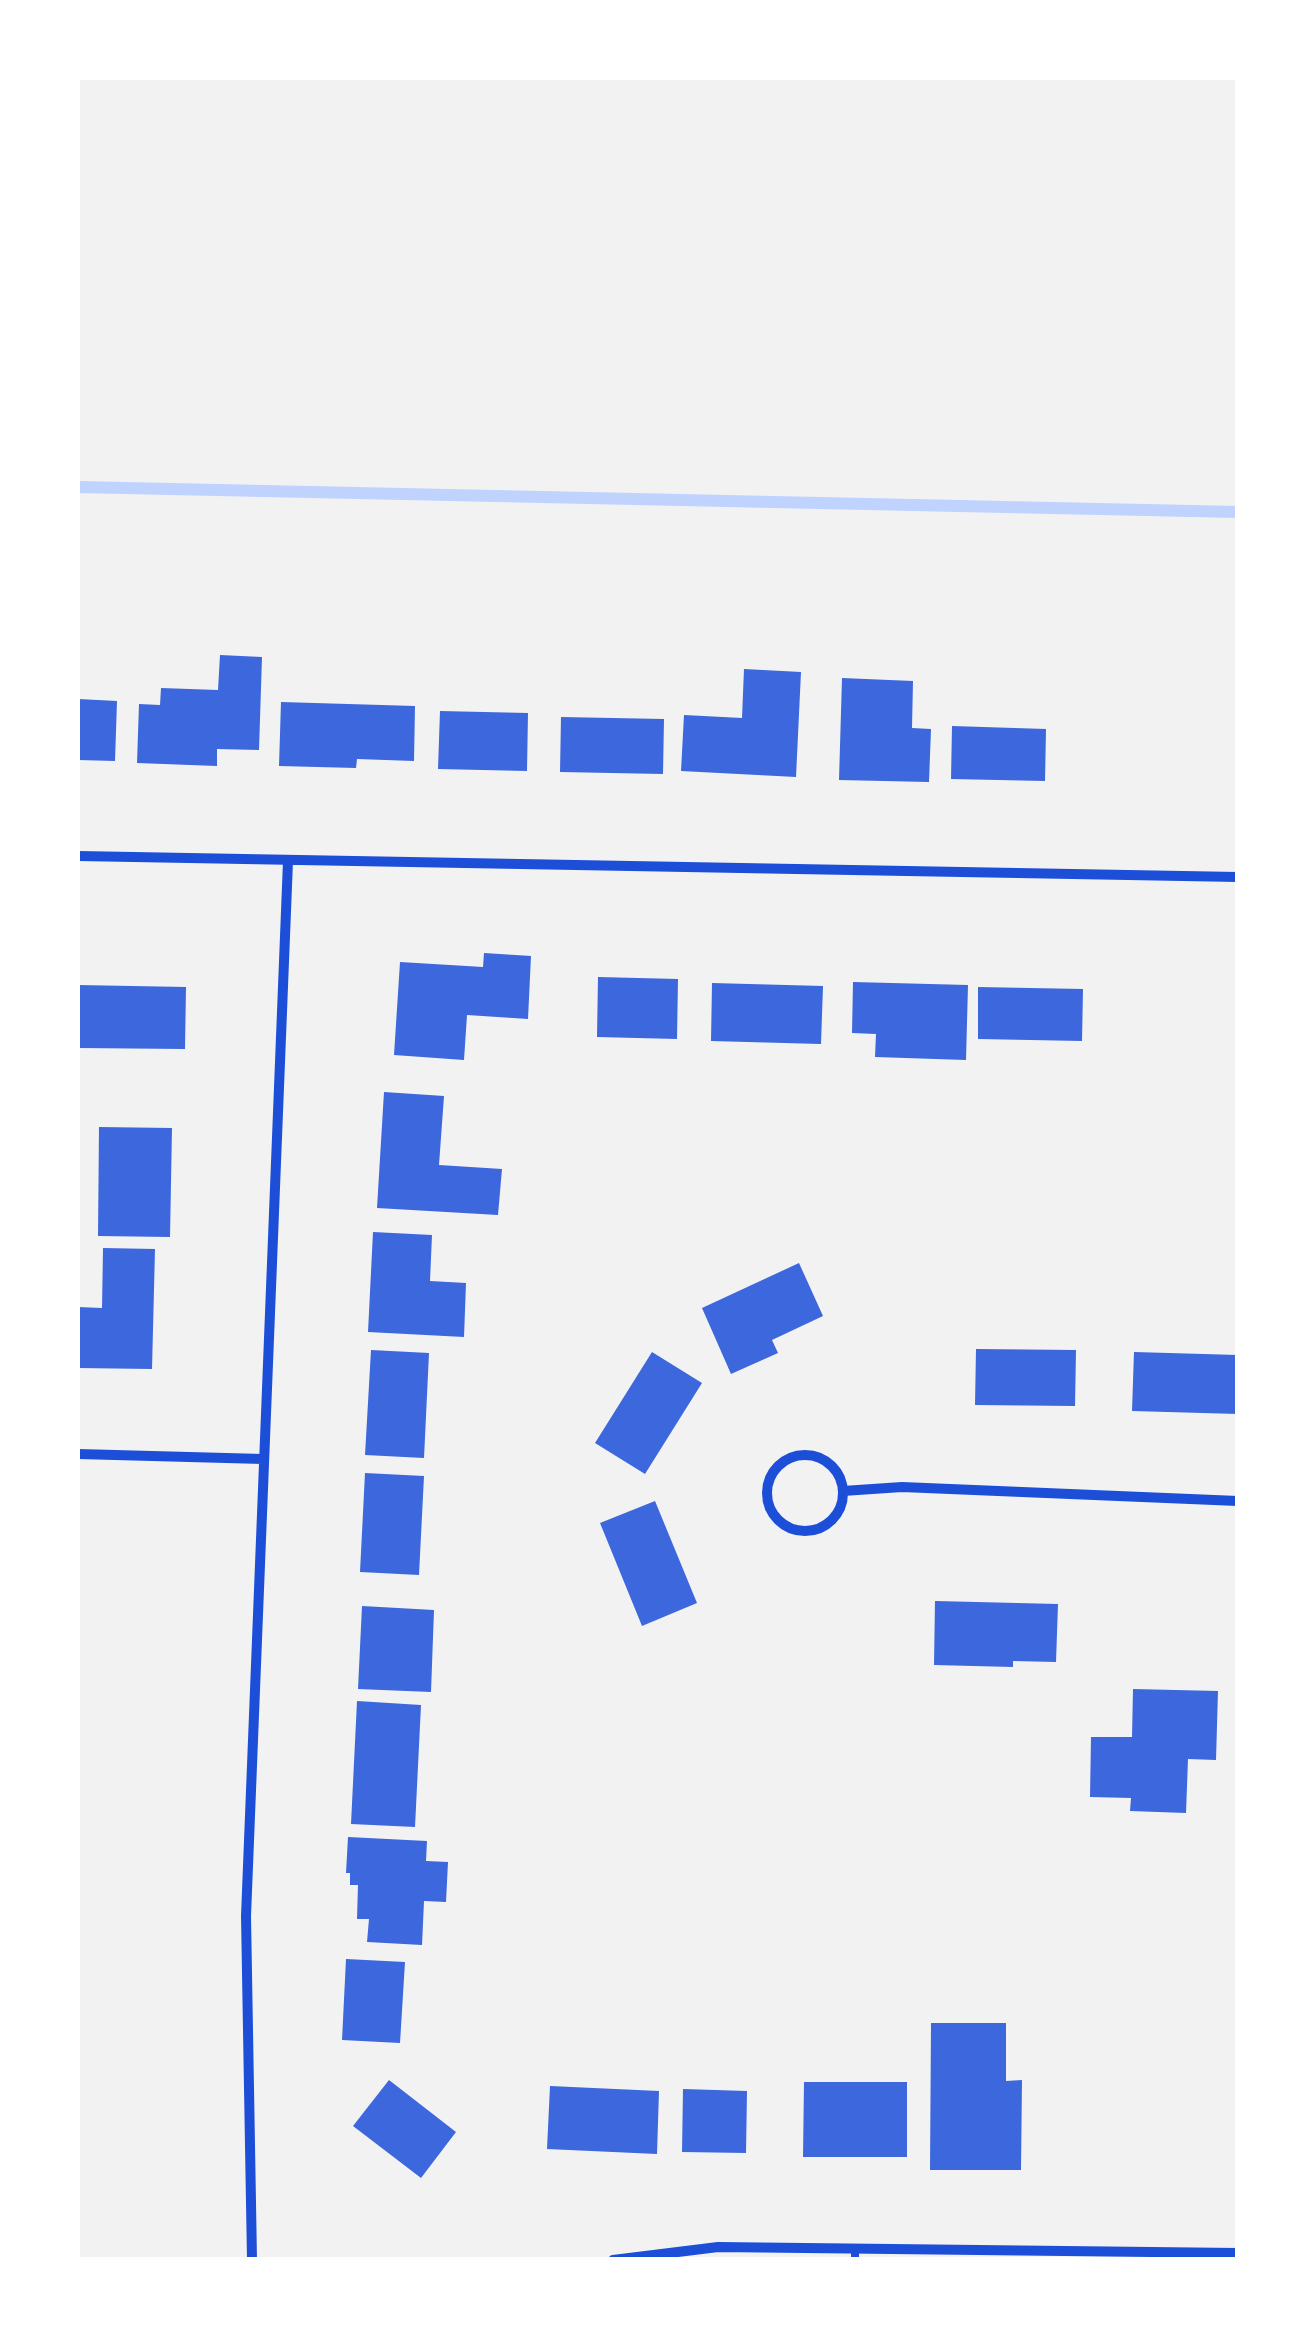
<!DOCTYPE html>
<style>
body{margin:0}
#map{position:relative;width:1315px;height:2337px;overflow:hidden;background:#f2f2f2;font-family:"Roboto Condensed",sans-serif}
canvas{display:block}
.frame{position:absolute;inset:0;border:80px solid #fff;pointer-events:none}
</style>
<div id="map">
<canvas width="1315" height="2337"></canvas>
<div class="frame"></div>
</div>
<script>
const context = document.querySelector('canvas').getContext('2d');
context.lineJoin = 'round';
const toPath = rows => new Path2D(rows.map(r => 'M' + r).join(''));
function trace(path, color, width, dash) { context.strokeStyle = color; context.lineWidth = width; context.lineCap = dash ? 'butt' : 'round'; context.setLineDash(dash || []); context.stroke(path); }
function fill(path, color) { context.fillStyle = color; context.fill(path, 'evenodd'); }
trace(toPath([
 [78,487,1238,512]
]), '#bfd3fe', 12);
fill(toPath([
 [220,655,262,657,259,750,217,749,217,766,137,763,139,704,160,705,161,688,218,690],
 [744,669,801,672,796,777,681,771,684,715,742,718],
 [842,678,913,681,912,728,931,729,929,782,839,780],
 [78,699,117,701,115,761,78,760],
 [281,702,415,706,414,761,357,759,356,768,279,766],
 [440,711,528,713,527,771,438,769],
 [561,717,664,719,663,774,560,772],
 [952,726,1046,729,1045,781,951,779],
 [484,953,531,956,528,1019,467,1015,464,1060,394,1055,400,962,483,967],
 [598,977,678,979,677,1039,597,1037],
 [853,982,968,985,966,1060,875,1057,876,1034,852,1033],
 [712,983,823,986,821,1044,711,1041],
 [78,985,186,987,185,1049,78,1048],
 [978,987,1083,989,1082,1041,978,1039],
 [384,1092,444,1096,439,1165,502,1169,498,1215,377,1208],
 [99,1127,172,1128,170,1237,98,1236],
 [373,1232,432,1235,430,1281,466,1283,464,1337,368,1332],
 [103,1248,155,1249,152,1369,78,1368,78,1307,102,1308],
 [799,1263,823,1316,772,1340,778,1353,731,1374,702,1308],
 [976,1349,1076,1350,1075,1406,975,1405],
 [371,1350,429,1353,424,1458,365,1455],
 [652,1352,702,1383,645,1474,595,1443],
 [1134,1352,1238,1355,1238,1414,1132,1411],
 [365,1473,424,1476,419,1575,360,1572],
 [655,1501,697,1603,642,1626,600,1523],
 [935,1601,1058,1604,1056,1662,1013,1661,1013,1667,934,1665],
 [362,1606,434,1610,431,1692,358,1689],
 [1133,1689,1218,1691,1216,1760,1188,1759,1186,1813,1130,1811,1131,1798,1090,1797,1091,1737,1132,1737],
 [357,1701,421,1705,415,1827,351,1824],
 [348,1837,427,1841,426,1861,448,1862,446,1902,424,1901,422,1945,367,1942,369,1919,357,1919,358,1885,350,1885,350,1873,346,1873],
 [346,1959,405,1962,400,2043,342,2040],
 [931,2023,1006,2023,1006,2081,1022,2080,1021,2170,930,2170],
 [389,2080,456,2132,421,2178,353,2126],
 [804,2082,907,2082,907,2157,803,2157],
 [550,2086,659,2091,657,2154,547,2149],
 [683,2089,747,2091,746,2153,682,2152]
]), '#3d67dc');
trace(toPath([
 [855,2260,855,2249]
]), '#1d4ed8', 8);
trace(toPath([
 [78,856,1238,877],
 [78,1454,263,1459],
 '767 1493a38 38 0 1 1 76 0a38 38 0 1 1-76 0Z',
 [843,1491,902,1487,1238,1501],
 [252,2260,246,1916,288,861],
 [613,2260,718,2247,1238,2253]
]), '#1d4ed8', 10);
</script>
